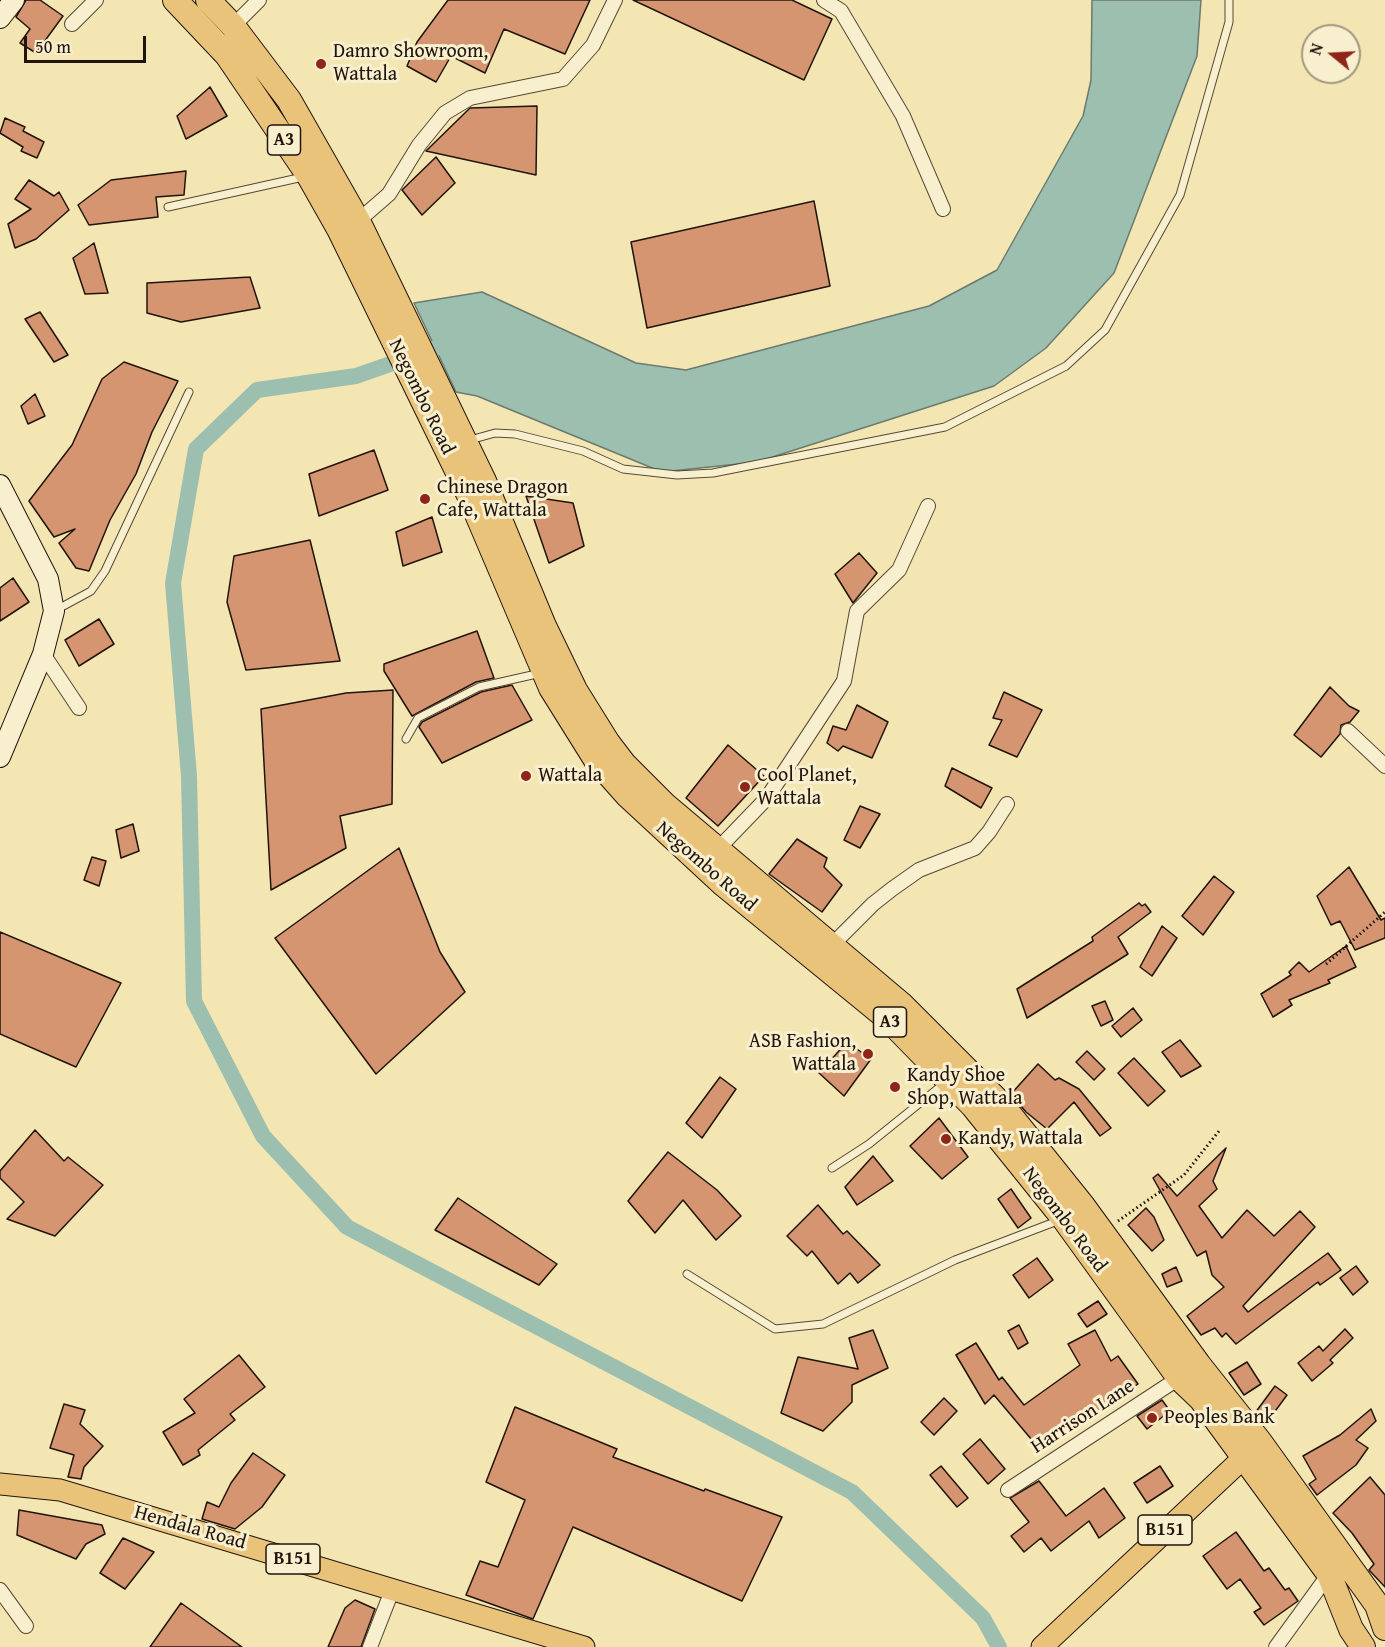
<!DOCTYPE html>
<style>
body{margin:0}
#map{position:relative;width:1385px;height:1647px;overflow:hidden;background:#f4e6b3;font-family:"Gentium Book Plus",serif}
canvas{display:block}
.north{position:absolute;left:1301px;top:24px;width:60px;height:60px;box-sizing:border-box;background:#f8efce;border:2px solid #a29780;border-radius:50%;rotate:288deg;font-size:16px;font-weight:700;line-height:24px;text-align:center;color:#21140c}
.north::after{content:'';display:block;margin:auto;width:21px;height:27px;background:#8f2418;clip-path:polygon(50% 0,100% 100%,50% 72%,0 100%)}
.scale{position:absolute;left:24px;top:36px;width:122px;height:27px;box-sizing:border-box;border:3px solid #21140c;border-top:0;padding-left:8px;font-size:18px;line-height:21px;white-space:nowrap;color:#21140c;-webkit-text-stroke:4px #f8efce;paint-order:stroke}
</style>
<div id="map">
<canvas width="1385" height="1647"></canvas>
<div class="north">N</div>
<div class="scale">50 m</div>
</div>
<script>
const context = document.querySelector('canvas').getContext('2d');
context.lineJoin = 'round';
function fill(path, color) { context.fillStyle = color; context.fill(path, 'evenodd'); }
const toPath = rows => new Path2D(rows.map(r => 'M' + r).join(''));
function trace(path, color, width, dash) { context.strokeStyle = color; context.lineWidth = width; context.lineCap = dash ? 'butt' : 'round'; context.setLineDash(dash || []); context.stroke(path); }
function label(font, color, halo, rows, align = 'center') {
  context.font = font + ' "Gentium Book Plus",serif'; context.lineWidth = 6; context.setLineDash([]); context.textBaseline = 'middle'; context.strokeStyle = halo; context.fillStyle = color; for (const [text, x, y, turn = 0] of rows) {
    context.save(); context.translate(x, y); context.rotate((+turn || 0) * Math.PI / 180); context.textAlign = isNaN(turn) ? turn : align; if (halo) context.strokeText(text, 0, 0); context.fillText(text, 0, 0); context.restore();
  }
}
const water = toPath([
 [1092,0,1201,0,1197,56,1114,273,1046,348,994,386,757,462,662,472,477,396,456,392,414,303,482,292,636,363,686,370,929,306,997,270,1083,116,1091,80,1092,0]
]);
fill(water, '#9cbfaf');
trace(water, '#6b7b6e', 1.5);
trace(toPath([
 [456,341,356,376,257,390,196,449,173,583,189,776,194,1001,263,1136,347,1227,852,1492,983,1618,999,1647]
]), '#9cbfaf', 16);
const building = toPath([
 [26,0,40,0,63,16,36,53,20,43,30,29,16,17,26,0],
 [448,0,590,0,565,54,504,29,485,73,451,56,436,82,407,66,417,42,448,0],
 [633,0,792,0,832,19,804,80,633,0],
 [210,87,227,116,186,139,177,116,210,87],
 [537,106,536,175,426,151,470,108,537,106],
 [5,118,25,127,23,131,44,142,37,158,21,151,23,147,0,133,5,118],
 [436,157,455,183,422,215,402,190,436,157],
 [186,171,184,195,156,197,158,217,89,225,78,205,111,180,186,171],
 [29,180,54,196,59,192,69,210,36,239,15,248,8,224,31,209,15,199,29,180],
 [814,201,830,286,647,328,631,242,814,201],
 [94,243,108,293,85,294,73,258,94,243],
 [250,277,260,308,181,322,147,313,147,283,250,277],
 [40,312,68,355,54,362,25,319,40,312],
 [124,362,178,381,152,432,136,474,110,520,89,571,76,568,59,543,75,529,54,537,29,501,72,445,102,379,124,362],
 [35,394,45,416,28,424,21,406,35,394],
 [374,450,388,490,319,516,309,474,374,450],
 [526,496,573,503,584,546,549,563,526,496],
 [432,517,442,552,403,566,396,532,432,517],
 [310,540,340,661,246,670,227,602,234,556,310,540],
 [859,553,877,573,853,603,835,574,859,553],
 [13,578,29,602,0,621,0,588,13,578],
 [99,619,114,644,79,666,65,640,99,619],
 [477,631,494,678,476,682,412,716,384,671,384,664,477,631],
 [512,685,532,720,442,763,419,727,422,722,481,692,512,685],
 [1330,687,1349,706,1359,711,1350,722,1341,725,1340,734,1321,757,1294,735,1330,687],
 [393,690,392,804,340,816,346,848,271,890,261,709,346,693,393,690],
 [1004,692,1042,710,1017,757,989,745,1002,720,993,718,1004,692],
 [857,705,888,722,872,758,843,746,838,751,827,743,833,726,846,730,857,705],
 [728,745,764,776,718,826,686,798,728,745],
 [952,768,992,788,981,808,945,786,952,768],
 [860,806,880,814,860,848,844,840,860,806],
 [133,824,139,851,121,858,116,830,133,824],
 [797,839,827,858,824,867,842,885,822,912,769,874,797,839],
 [399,848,440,952,465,992,376,1074,275,938,399,848],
 [92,857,106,861,99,886,84,880,92,857],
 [1349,867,1381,920,1385,918,1385,938,1355,950,1340,921,1331,925,1317,896,1349,867],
 [1214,876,1234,892,1203,935,1182,916,1214,876],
 [1139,903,1142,906,1145,904,1151,912,1118,937,1128,954,1027,1018,1017,989,1093,941,1092,937,1139,903],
 [1162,926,1177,938,1152,976,1140,967,1162,926],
 [0,932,121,983,76,1067,0,1034,0,932],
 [1346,946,1356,967,1328,980,1330,983,1289,1000,1292,1005,1273,1017,1261,994,1291,975,1289,972,1299,962,1309,972,1346,946],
 [1105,1001,1113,1020,1101,1026,1092,1006,1105,1001],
 [1133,1008,1142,1020,1121,1037,1112,1026,1133,1008],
 [1180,1040,1201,1066,1181,1077,1162,1052,1180,1040],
 [847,1042,871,1059,844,1096,819,1073,847,1042],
 [1087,1051,1105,1069,1094,1080,1076,1062,1087,1051],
 [1134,1058,1165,1091,1148,1106,1118,1073,1134,1058],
 [1038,1064,1055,1080,1059,1078,1079,1089,1111,1128,1100,1136,1074,1102,1047,1129,1026,1112,1011,1094,1038,1064],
 [720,1077,736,1089,702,1138,686,1123,720,1077],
 [939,1118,968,1157,942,1179,910,1146,939,1118],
 [35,1130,64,1161,68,1157,103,1185,55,1236,7,1219,24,1202,0,1178,0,1171,35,1130],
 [1226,1148,1213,1181,1217,1189,1199,1206,1222,1238,1247,1210,1274,1236,1300,1211,1315,1227,1243,1306,1248,1312,1328,1253,1341,1270,1320,1285,1318,1282,1236,1344,1226,1333,1222,1337,1215,1328,1201,1335,1187,1316,1224,1287,1212,1275,1206,1251,1197,1256,1153,1178,1158,1174,1177,1196,1226,1148],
 [668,1152,717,1190,741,1216,716,1240,683,1200,655,1233,628,1201,668,1152],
 [873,1156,893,1181,857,1205,845,1187,873,1156],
 [1011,1189,1031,1218,1018,1228,998,1199,1011,1189],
 [458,1198,557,1264,539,1285,435,1230,458,1198],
 [818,1205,843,1234,847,1231,880,1265,858,1283,850,1273,838,1284,812,1251,807,1256,787,1236,818,1205],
 [1146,1208,1154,1217,1164,1240,1152,1251,1128,1225,1146,1208],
 [1037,1258,1053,1280,1029,1298,1013,1275,1037,1258],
 [1356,1266,1368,1282,1353,1295,1340,1278,1356,1266],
 [1176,1267,1182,1281,1167,1287,1162,1274,1176,1267],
 [1098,1301,1107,1314,1087,1327,1078,1314,1098,1301],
 [1019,1325,1028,1343,1018,1349,1008,1331,1019,1325],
 [1345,1329,1353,1338,1330,1360,1333,1363,1312,1381,1298,1363,1319,1346,1323,1351,1345,1329],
 [873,1330,888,1368,852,1385,852,1402,823,1431,781,1413,798,1357,858,1369,849,1338,873,1330],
 [1095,1330,1111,1361,1118,1356,1138,1384,1064,1434,1060,1428,1037,1446,994,1395,985,1404,956,1355,976,1343,999,1380,1002,1377,1024,1405,1080,1365,1068,1344,1095,1330],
 [239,1355,265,1387,230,1414,235,1420,198,1450,200,1455,183,1465,163,1432,195,1413,184,1399,239,1355],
 [1247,1362,1261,1384,1244,1395,1229,1373,1247,1362],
 [1275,1386,1287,1395,1265,1425,1255,1413,1275,1386],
 [944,1398,957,1411,934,1435,921,1422,944,1398],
 [1162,1400,1170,1411,1147,1429,1137,1416,1162,1400],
 [64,1404,85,1410,80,1424,103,1446,84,1467,81,1479,68,1477,74,1455,50,1448,64,1404],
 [515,1407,617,1449,613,1457,704,1491,705,1489,782,1517,742,1601,573,1527,533,1619,466,1595,480,1561,498,1567,525,1500,486,1482,515,1407],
 [1371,1409,1376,1421,1356,1440,1368,1448,1356,1465,1317,1495,1309,1484,1316,1479,1303,1456,1340,1435,1371,1409],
 [980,1439,1005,1469,988,1484,963,1454,980,1439],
 [253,1453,285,1475,262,1507,235,1529,202,1519,207,1502,219,1507,231,1483,253,1453],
 [941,1466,968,1498,957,1507,930,1475,941,1466],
 [1160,1466,1173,1486,1147,1503,1134,1483,1160,1466],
 [1370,1477,1385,1495,1385,1587,1369,1570,1374,1564,1352,1533,1333,1513,1370,1477],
 [1039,1481,1066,1516,1104,1488,1125,1518,1099,1538,1089,1521,1051,1551,1041,1538,1024,1552,1011,1536,1029,1522,1010,1498,1039,1481],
 [19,1510,102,1525,105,1534,86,1544,76,1559,17,1535,19,1510],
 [1236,1532,1264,1571,1269,1568,1285,1590,1289,1588,1298,1601,1264,1625,1254,1612,1261,1608,1240,1579,1227,1589,1203,1556,1236,1532],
 [123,1538,154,1552,125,1589,100,1573,123,1538],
 [355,1600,375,1609,361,1647,328,1647,345,1608,355,1600],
 [181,1603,242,1647,150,1647,181,1603]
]);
fill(building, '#d49570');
trace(building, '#21140c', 1.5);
const lane = toPath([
 [168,207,303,177],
 [470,440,495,433,515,434,583,451,623,469,677,475,713,473,945,427,1066,366,1105,330,1180,195,1229,22,1229,0],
 [56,610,91,591,105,571,189,392],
 [406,739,418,718,479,687,541,673],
 [832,1168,869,1144,946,1082],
 [687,1274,775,1329,823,1324,955,1260,1060,1220]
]);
const street = toPath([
 [824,0,841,11,903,116,943,209],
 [72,24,96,0],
 [233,26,259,0],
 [358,221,389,194,419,145,445,113,470,98,563,79,593,45,615,0],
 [43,654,79,708],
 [1348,731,1385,766],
 [714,853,767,798,844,681,857,611,899,570,928,506],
 [832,945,873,904,892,889,919,870,975,848,989,832,1007,804],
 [1008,1490,1179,1378],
 [0,1590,26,1626],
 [370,1647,393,1588],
 [1276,1647,1329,1574]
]);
const secondary = toPath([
 [0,18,14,0],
 [0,485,48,579,54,611,43,654,0,757]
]);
const primary = toPath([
 [0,1484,60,1490,584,1647],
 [1042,1647,1255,1447]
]);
const highway = toPath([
 [175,0,227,55,309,176,339,229,468,493,551,688,596,760,628,796,723,884,887,1018,973,1106,1064,1219,1179,1378,1201,1399,1329,1574,1351,1629,1363,1647],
 [208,0,233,26,289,100,358,221,484,481,544,626,575,690,608,743,624,764,665,805,902,1005,1002,1105,1083,1206,1199,1365,1260,1442,1377,1605,1385,1628]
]);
trace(lane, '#564836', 9);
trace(street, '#564836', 16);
trace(secondary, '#21140c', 22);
trace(primary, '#21140c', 23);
trace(highway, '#21140c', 26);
trace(toPath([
 [1326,964,1385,912],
 [1118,1221,1184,1175,1219,1131]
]), '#21140c', 3, [1.5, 3]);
trace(lane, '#f8efce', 7);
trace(street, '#f8efce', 14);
trace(secondary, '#f8efce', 20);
trace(primary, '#eac37a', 21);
trace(highway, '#eac37a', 24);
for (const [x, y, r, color] of [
 [321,64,6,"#8f2418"],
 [425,499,6,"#8f2418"],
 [526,776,6,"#8f2418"],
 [745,787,6,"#8f2418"],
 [868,1054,6,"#8f2418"],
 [895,1087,6,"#8f2418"],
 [946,1139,6,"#8f2418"],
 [1152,1418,6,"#8f2418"]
]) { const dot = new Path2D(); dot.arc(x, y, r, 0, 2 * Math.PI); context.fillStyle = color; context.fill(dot); trace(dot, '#f8efce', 2); }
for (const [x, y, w] of [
 [284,140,33],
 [890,1022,33],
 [1165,1530,54],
 [293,1559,54]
]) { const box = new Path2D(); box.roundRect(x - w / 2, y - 15, w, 30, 4.5); context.fillStyle = '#f8efce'; context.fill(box); trace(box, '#21140c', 1.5); }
label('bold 18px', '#21140c', null, [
 ["A3",284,140],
 ["A3",890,1022],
 ["B151",1165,1530],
 ["B151",293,1559]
]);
label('20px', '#21140c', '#f8efce', [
 ["Damro Showroom,",333,52],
 ["Wattala",333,75],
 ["Chinese Dragon",437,488],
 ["Cafe, Wattala",437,511],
 ["Wattala",538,776],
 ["Cool Planet,",757,776],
 ["Wattala",757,799],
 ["ASB Fashion,",856,1042,"right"],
 ["Wattala",856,1065,"right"],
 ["Kandy Shoe",907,1076],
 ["Shop, Wattala",907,1099],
 ["Kandy, Wattala",958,1139],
 ["Peoples Bank",1164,1418]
], 'left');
label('20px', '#21140c', '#f8efce', [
 ["Negombo Road",421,397,64],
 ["Negombo Road",706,867,41],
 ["Negombo Road",1064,1220,53],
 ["Harrison Lane",1083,1417,-33],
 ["Hendala Road",190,1528,16]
]);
</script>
